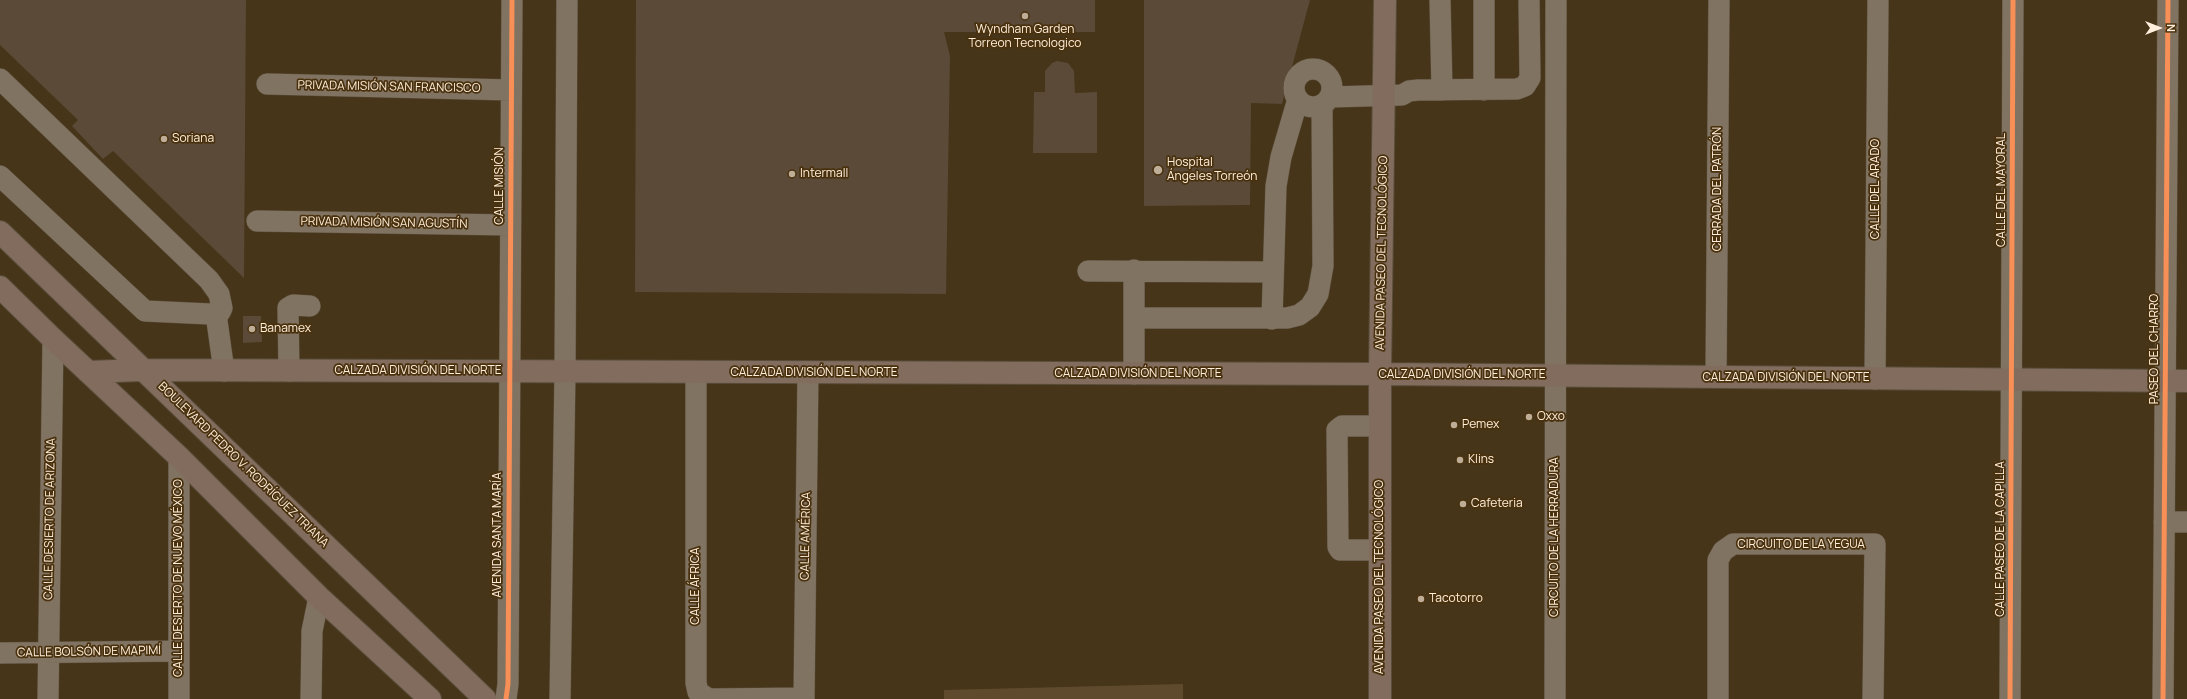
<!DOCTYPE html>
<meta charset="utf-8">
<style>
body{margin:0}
#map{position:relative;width:2187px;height:699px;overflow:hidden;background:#463519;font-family:Manrope,sans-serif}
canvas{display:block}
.north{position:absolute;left:2139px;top:8px;width:40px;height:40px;-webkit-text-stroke:3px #4a310d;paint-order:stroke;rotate:90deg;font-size:11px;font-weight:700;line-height:16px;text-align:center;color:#ffefdc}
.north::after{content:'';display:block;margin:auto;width:14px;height:18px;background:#ffefdc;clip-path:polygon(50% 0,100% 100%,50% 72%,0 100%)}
</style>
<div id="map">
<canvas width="2187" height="699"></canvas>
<div class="north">N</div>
</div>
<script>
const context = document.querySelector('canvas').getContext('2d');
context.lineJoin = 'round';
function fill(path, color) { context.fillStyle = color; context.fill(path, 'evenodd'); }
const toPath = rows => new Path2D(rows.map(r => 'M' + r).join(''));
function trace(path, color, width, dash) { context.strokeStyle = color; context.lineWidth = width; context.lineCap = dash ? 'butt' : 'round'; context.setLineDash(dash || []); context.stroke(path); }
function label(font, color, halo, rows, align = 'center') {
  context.font = font + ' Manrope,sans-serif'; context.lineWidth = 3.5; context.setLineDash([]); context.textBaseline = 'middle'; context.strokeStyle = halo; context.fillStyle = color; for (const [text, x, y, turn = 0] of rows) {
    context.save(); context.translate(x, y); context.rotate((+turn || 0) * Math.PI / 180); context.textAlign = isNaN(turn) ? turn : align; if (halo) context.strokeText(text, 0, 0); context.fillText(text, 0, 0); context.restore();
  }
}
fill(toPath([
 [1183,684,1183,699,944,699,944,690]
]), '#5f4a2d');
fill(toPath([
 [0,0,246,0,244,278,113,151,103,159,72,126,78,120,0,45],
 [636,0,1095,0,1095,32,944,32,950,56,946,294,635,292],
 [1144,0,1310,0,1282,104,1251,103,1250,205,1144,206],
 [1057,61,1068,63,1074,71,1075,93,1097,92,1097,153,1033,153,1034,92,1045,92,1045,71,1052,63],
 [243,316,261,316,262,342,243,343]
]), '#5a4a37');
const minor = toPath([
 [1440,0,1442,90],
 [1484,0,1484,90],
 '1294 88a19 19 0 1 1 38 0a19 19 0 1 1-38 0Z',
 [0,79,209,280,219,294,222,308,220,312,210,314,145,311,0,176],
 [267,84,511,90],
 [1330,97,1402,95,1409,91,1418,90,1517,89,1525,86,1530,78,1529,0],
 [257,221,510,225],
 [1134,270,1134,374],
 [1088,271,1272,272],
 [216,314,224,371],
 [1134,318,1287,318,1299,315,1310,307,1318,294,1323,266,1322,105],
 [1272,319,1276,186,1281,157,1298,99],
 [289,371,288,308,293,305,310,306],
 [696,372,696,683,698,692,709,699,804,698],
 [1716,377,1719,0],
 [1875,379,1878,0],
 [2164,522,2187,522],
 [1380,550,1340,550,1338,547,1337,430,1342,426,1380,426],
 [0,653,179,651],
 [48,699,53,339],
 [179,699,179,457],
 [311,699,312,631,319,597],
 [506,699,508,684,512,0],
 [560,699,565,372,567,0],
 [804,699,808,372],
 [1555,699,1556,0],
 [1718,699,1718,560,1723,551,1733,544,1875,544,1873,699],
 [2010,699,2013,0],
 [2163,699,2168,0]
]);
const major = toPath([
 [0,232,485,699],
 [0,287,53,339,179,457,319,597,430,699],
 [88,372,143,370,1380,374,2187,381],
 [1380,699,1380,374,1385,0]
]);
trace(minor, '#594d3a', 22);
trace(major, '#594d3a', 24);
trace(minor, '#817361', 21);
trace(major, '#816c5d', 22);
trace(toPath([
 [506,699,508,684,512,0],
 [2010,699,2013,0],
 [2163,699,2168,0]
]), '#f78f57', 5);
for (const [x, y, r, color] of [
 [1025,16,4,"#beae98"],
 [164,139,4,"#beae98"],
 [1158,170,5,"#beae98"],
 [792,174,4,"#beae98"],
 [252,329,4,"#beae98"],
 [1529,417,4,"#beae98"],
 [1454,425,4,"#beae98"],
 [1460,460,4,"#beae98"],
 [1463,504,4,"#beae98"],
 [1421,599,4,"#beae98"]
]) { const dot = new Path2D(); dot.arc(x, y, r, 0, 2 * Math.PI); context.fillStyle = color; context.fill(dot); trace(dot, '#4a310d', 1.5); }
label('12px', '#ffefdc', '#4a310d', [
 ["Wyndham Garden",1025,30,"center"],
 ["Torreon Tecnologico",1025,44,"center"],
 ["Soriana",172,139],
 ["Hospital",1167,163],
 ["Ángeles Torreón",1167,177],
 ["Intermall",800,174],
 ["Banamex",260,329],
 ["Oxxo",1537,417],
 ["Pemex",1462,425],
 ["Klins",1468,460],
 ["Cafeteria",1471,504],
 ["Tacotorro",1429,599]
], 'left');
label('12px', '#ffefdc', '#4a310d', [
 ["PRIVADA MISIÓN SAN FRANCISCO",389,87,1],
 ["CALLE MISIÓN",500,186,-90],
 ["CERRADA DEL PATRÓN",1718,189,-90],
 ["CALLE DEL ARADO",1876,189,-90],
 ["CALLE DEL MAYORAL",2002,190,-90],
 ["PRIVADA MISIÓN SAN AGUSTÍN",384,223,1],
 ["AVENIDA PASEO DEL TECNOLÓGICO",1382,253,-89],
 ["PASEO DEL CHARRO",2155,349,-90],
 ["CALZADA DIVISIÓN DEL NORTE",418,371],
 ["CALZADA DIVISIÓN DEL NORTE",814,373],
 ["CALZADA DIVISIÓN DEL NORTE",1138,374],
 ["CALZADA DIVISIÓN DEL NORTE",1462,375],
 ["CALZADA DIVISIÓN DEL NORTE",1786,378],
 ["BOULEVARD PEDRO V. RODRÍGUEZ TRIANA",243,465,44],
 ["CALLE DESIERTO DE ARIZONA",50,519,-89],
 ["AVENIDA SANTA MARÍA",498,535,-90],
 ["CALLE AMÉRICA",806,536,-89],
 ["CIRCUITO DE LA HERRADURA",1555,537,-90],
 ["CALLE PASEO DE LA CAPILLA",2001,539,-90],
 ["CIRCUITO DE LA YEGUA",1801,545],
 ["AVENIDA PASEO DEL TECNOLÓGICO",1380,577,-90],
 ["CALLE DESIERTO DE NUEVO MÉXICO",179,578,-90],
 ["CALLE ÁFRICA",696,586,-90],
 ["CALLE BOLSÓN DE MAPIMÍ",89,652,-1]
]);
</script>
